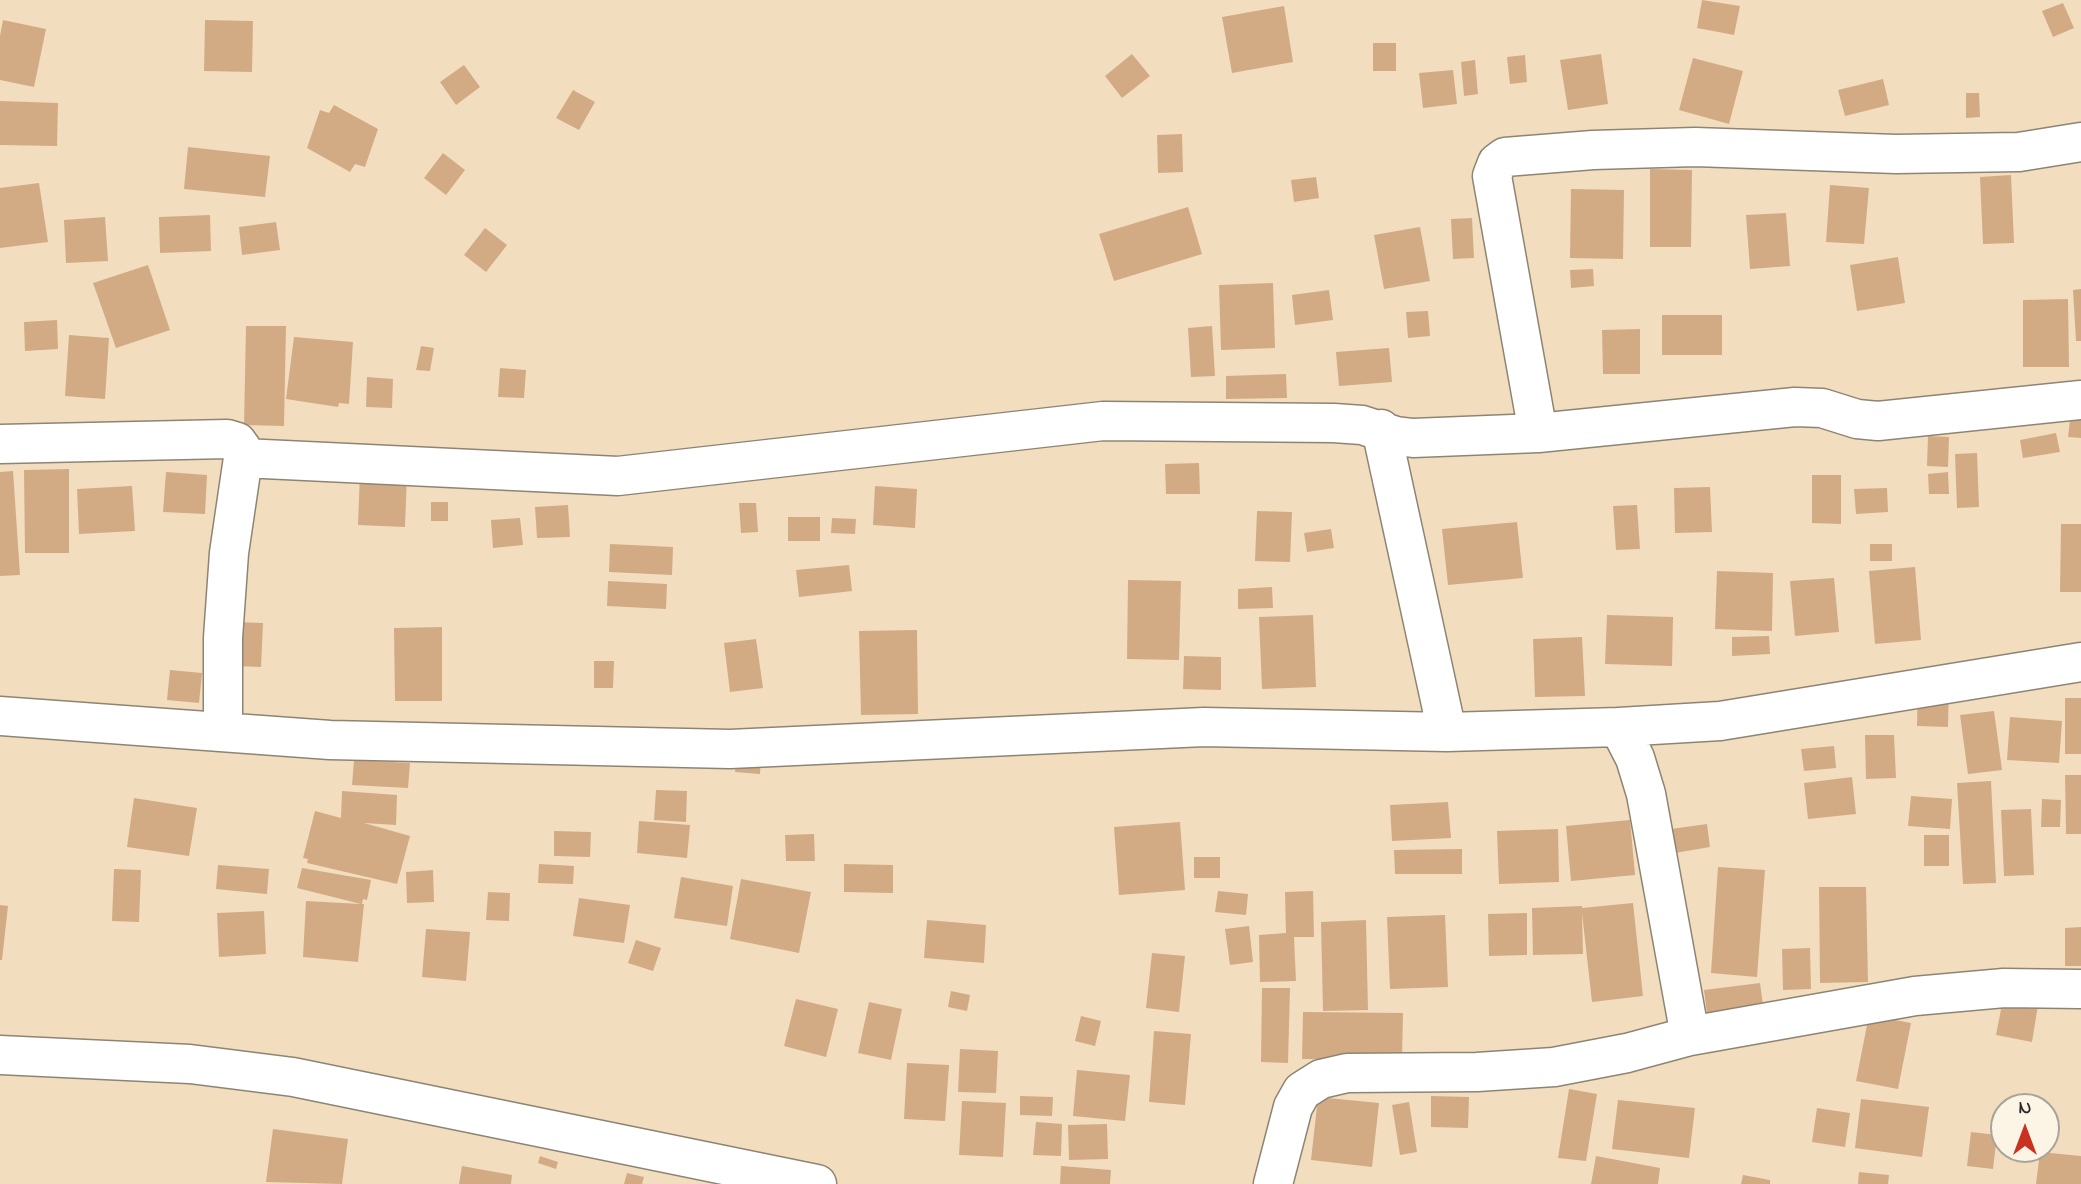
<!DOCTYPE html>
<style>
body{margin:0}
#map{position:relative;width:2081px;height:1184px;overflow:hidden;background:#f2debe;font-family:"Indie Flower",sans-serif}
canvas{display:block}
.north{position:absolute;left:1990px;top:1093px;width:70px;height:70px;box-sizing:border-box;background:#fcf5e5;border:2px solid #a8a49b;border-radius:50%;rotate:0deg;font-size:19px;font-weight:700;line-height:28px;text-align:center;color:#2b2b2b}
.north::after{content:'';display:block;margin:auto;width:24px;height:32px;background:#c8321e;clip-path:polygon(50% 0,100% 100%,50% 72%,0 100%)}
</style>
<div id="map">
<canvas width="2081" height="1184"></canvas>
<div class="north">N</div>
</div>
<script>
const context = document.querySelector('canvas').getContext('2d');
context.lineJoin = 'round';
function fill(path, color) { context.fillStyle = color; context.fill(path, 'evenodd'); }
const toPath = rows => new Path2D(rows.map(r => 'M' + r).join(''));
function trace(path, color, width, dash) { context.strokeStyle = color; context.lineWidth = width; context.lineCap = dash ? 'butt' : 'round'; context.setLineDash(dash || []); context.stroke(path); }
fill(toPath([
 [1702,0,1740,6,1734,35,1697,28],
 [2063,3,2074,28,2053,37,2042,11],
 [1284,6,1293,62,1232,73,1222,17],
 [3,20,46,29,34,87,0,80,0,36],
 [205,20,253,21,252,72,204,71],
 [1373,43,1396,43,1396,71,1373,71],
 [1132,54,1150,76,1122,98,1105,76],
 [1601,54,1608,104,1568,110,1560,60],
 [1525,55,1527,82,1510,84,1507,57],
 [1693,58,1743,71,1729,124,1679,110],
 [1475,60,1478,94,1464,96,1461,62],
 [464,65,480,87,456,105,440,82],
 [1453,70,1457,104,1423,108,1419,73],
 [1883,79,1889,105,1845,116,1838,90],
 [573,90,595,102,579,130,556,118],
 [1966,93,1979,93,1980,117,1966,118],
 [0,101,58,103,57,146,0,145],
 [334,105,378,129,365,167,355,164,350,172,307,148,320,110,329,113],
 [1182,134,1183,172,1158,173,1157,135],
 [188,147,270,156,265,197,184,189],
 [443,153,465,170,446,195,424,178],
 [1650,169,1692,170,1691,247,1650,247],
 [2011,175,2014,243,1983,244,1980,177],
 [1316,177,1319,198,1294,202,1291,180],
 [39,183,48,242,0,248,0,188],
 [1830,185,1869,188,1864,244,1826,242],
 [1571,189,1624,190,1623,259,1570,258],
 [1188,207,1202,254,1114,281,1099,234],
 [1786,213,1790,266,1750,269,1746,215],
 [210,215,211,251,160,253,159,217],
 [105,217,108,261,66,263,64,220],
 [1472,218,1474,258,1453,259,1451,219],
 [276,222,280,250,242,255,239,227],
 [1420,227,1430,281,1384,289,1374,235],
 [485,228,507,245,486,272,464,255],
 [1898,257,1905,303,1857,311,1850,265],
 [148,265,170,330,116,348,93,283],
 [1593,269,1594,286,1571,288,1570,270],
 [1273,283,1275,348,1221,350,1219,285],
 [2081,289,2081,341,2076,341,2073,290],
 [1329,290,1333,320,1295,325,1292,295],
 [2068,299,2069,367,2023,367,2023,300],
 [1428,311,1430,336,1408,338,1406,312],
 [1662,315,1722,315,1722,355,1662,355],
 [57,320,58,349,25,351,24,322],
 [246,326,286,326,284,426,244,425],
 [1212,326,1215,376,1191,377,1188,328],
 [1640,329,1640,374,1603,374,1602,330],
 [69,335,109,338,105,399,65,396],
 [294,337,353,342,349,404,339,403,338,407,286,399],
 [421,346,434,348,430,371,416,370],
 [1389,348,1392,382,1339,386,1336,352],
 [500,368,526,370,524,398,498,397],
 [1286,374,1287,398,1226,399,1226,376],
 [367,377,393,379,392,408,366,407],
 [2071,411,2081,412,2081,438,2068,437],
 [2056,433,2060,452,2023,458,2020,440],
 [1928,436,1949,437,1948,467,1927,466],
 [1977,453,1979,507,1957,508,1955,454],
 [1199,463,1200,494,1166,494,1165,464],
 [69,469,69,553,25,553,24,470],
 [13,471,20,575,0,576,0,472],
 [166,472,207,475,205,514,163,512],
 [360,472,407,474,405,527,358,525],
 [1948,472,1949,494,1929,494,1928,474],
 [1812,475,1841,475,1841,524,1812,523],
 [132,486,135,531,79,534,77,489],
 [875,486,917,489,915,528,873,525],
 [1710,487,1712,532,1675,533,1674,488],
 [1887,488,1888,512,1856,514,1854,489],
 [431,502,448,502,448,521,431,521],
 [739,503,756,503,758,532,741,533],
 [568,505,570,537,537,538,535,507],
 [1637,505,1640,549,1616,550,1613,506],
 [1257,511,1292,512,1290,562,1255,561],
 [788,517,820,517,820,541,788,541],
 [520,518,523,545,493,548,491,520],
 [832,518,856,519,855,534,831,533],
 [1517,522,1523,578,1448,585,1442,529],
 [2061,524,2081,524,2081,592,2060,592],
 [1331,529,1334,548,1307,552,1304,533],
 [610,544,673,547,672,575,609,572],
 [1870,544,1892,544,1892,561,1870,561],
 [849,565,852,591,799,597,796,570],
 [1915,567,1921,640,1875,644,1869,571],
 [1717,571,1773,573,1772,631,1715,629],
 [1834,578,1839,632,1795,636,1790,581],
 [1128,580,1181,581,1179,660,1127,659],
 [608,581,667,584,666,609,607,606],
 [1272,587,1273,608,1238,609,1238,589],
 [1313,615,1316,687,1262,689,1259,617],
 [1607,615,1673,617,1672,666,1605,664],
 [237,622,263,623,261,667,234,666],
 [442,627,442,701,395,701,394,628],
 [917,630,918,714,861,715,859,631],
 [1769,636,1770,654,1732,656,1732,637],
 [1582,637,1585,696,1535,697,1533,639],
 [756,639,763,688,730,692,724,643],
 [1184,656,1221,657,1221,690,1183,689],
 [594,661,614,661,613,688,594,688],
 [170,670,202,673,199,703,167,700],
 [1918,680,1949,681,1948,727,1917,726],
 [2065,698,2081,698,2081,754,2065,754],
 [1994,711,2002,770,1968,774,1960,715],
 [2010,717,2062,721,2059,763,2007,760],
 [1865,735,1894,735,1896,778,1866,779],
 [1834,746,1836,768,1804,771,1801,749],
 [737,754,761,755,760,774,735,772],
 [354,760,410,763,408,788,352,785],
 [2065,775,2081,775,2081,834,2066,834],
 [1852,777,1856,814,1808,819,1804,783],
 [1991,781,1996,883,1963,884,1957,783],
 [656,790,687,791,686,822,654,820],
 [342,791,397,795,396,825,364,823,410,836,397,884,307,863,308,859,303,858,315,811,341,818],
 [1911,796,1952,799,1950,829,1908,826],
 [134,798,197,808,189,856,127,847],
 [2042,799,2061,800,2060,827,2041,827],
 [1448,802,1451,838,1392,841,1390,805],
 [2031,809,2034,875,2004,876,2001,810],
 [1630,820,1635,875,1571,881,1566,826],
 [639,821,690,825,687,858,637,853],
 [1180,822,1185,890,1119,895,1114,827],
 [1707,824,1710,847,1675,853,1671,829],
 [1558,829,1559,882,1499,884,1497,831],
 [554,831,591,832,590,857,554,856],
 [814,834,815,861,786,861,785,835],
 [1924,835,1949,835,1949,866,1924,866],
 [1462,849,1462,874,1395,874,1394,850],
 [1194,857,1220,857,1220,878,1194,878],
 [539,864,574,866,573,884,538,883],
 [844,864,893,865,893,893,844,892],
 [218,865,269,869,267,894,216,889],
 [1718,867,1765,870,1757,977,1711,973],
 [302,868,371,880,367,900,363,899,362,904,364,904,358,962,303,957,306,901,361,904,297,888],
 [114,869,141,870,139,922,112,921],
 [433,870,434,902,407,903,406,872],
 [681,877,733,886,727,926,674,918],
 [741,879,811,892,799,953,730,939],
 [1819,887,1866,887,1868,982,1820,983],
 [1218,891,1248,894,1246,915,1215,912],
 [1313,891,1314,937,1294,937,1296,981,1260,982,1259,935,1286,933,1285,892],
 [488,892,510,893,509,921,486,920],
 [579,898,630,905,624,943,573,936],
 [1633,903,1643,996,1592,1002,1582,913,1583,954,1533,955,1532,908,1582,906,1582,908],
 [0,905,8,906,2,960,0,960],
 [264,911,266,954,219,957,217,913],
 [1527,913,1527,955,1489,956,1488,914],
 [1445,915,1448,987,1390,989,1387,917],
 [927,920,986,925,984,963,924,958],
 [1366,920,1368,1010,1323,1011,1321,922],
 [1249,926,1253,962,1230,965,1225,929],
 [2081,927,2081,966,2065,966,2065,928],
 [426,929,470,932,466,981,422,977],
 [636,940,661,948,653,971,628,963],
 [1810,948,1811,989,1783,990,1782,949],
 [1152,953,1185,956,1179,1012,1146,1008],
 [1760,983,1763,1005,1707,1013,1704,990],
 [1262,988,1290,988,1288,1063,1261,1062],
 [951,991,970,995,967,1011,948,1007],
 [796,999,838,1009,826,1057,784,1046],
 [2003,999,2038,1005,2032,1042,1996,1035],
 [869,1002,902,1009,891,1060,858,1053],
 [1303,1012,1403,1013,1402,1060,1302,1059],
 [1869,1015,1911,1023,1898,1089,1856,1081],
 [1081,1016,1101,1021,1095,1046,1075,1041],
 [1154,1031,1191,1034,1185,1105,1149,1102],
 [960,1049,998,1051,996,1093,958,1092],
 [907,1063,949,1065,945,1121,904,1119],
 [1077,1070,1130,1075,1125,1121,1073,1116],
 [1569,1089,1597,1094,1586,1161,1558,1158],
 [1020,1096,1053,1097,1052,1116,1020,1115],
 [1431,1096,1469,1097,1468,1128,1431,1127],
 [1318,1097,1379,1103,1372,1167,1311,1160],
 [1861,1099,1929,1107,1922,1157,1855,1148],
 [1618,1100,1695,1108,1689,1158,1612,1149],
 [962,1101,1006,1103,1003,1157,959,1155],
 [1409,1102,1417,1152,1400,1155,1392,1105],
 [1817,1108,1850,1113,1845,1147,1812,1142],
 [1036,1122,1062,1124,1061,1156,1033,1155],
 [1107,1124,1108,1159,1069,1160,1068,1125],
 [273,1129,348,1139,342,1184,266,1182],
 [1971,1132,1997,1135,1993,1169,1967,1166],
 [2040,1152,2081,1156,2081,1184,2036,1184],
 [540,1156,558,1162,556,1169,538,1163],
 [1596,1156,1660,1168,1658,1184,1591,1184],
 [462,1166,512,1175,511,1184,459,1184],
 [1061,1166,1111,1170,1110,1184,1060,1184],
 [1859,1172,1889,1175,1888,1184,1858,1184],
 [627,1173,644,1177,642,1184,624,1184],
 [1743,1175,1770,1180,1770,1184,1741,1184]
]), '#d2ab85');
const minor = toPath([
 [1381,429,1447,732],
 [1538,433,1492,176,1497,163,1505,157,1593,150,1695,147,1896,154,2019,152,2081,142],
 [0,444,227,439,237,442,242,449,243,458,229,553,223,638,223,732],
 [243,458,618,476,1103,421,1334,423,1362,425,1396,436,1413,438,1538,433,1795,407,1822,408,1857,419,1878,421,2081,400],
 [0,716,330,740,730,749,1204,727,1447,732,1619,727,1720,721,2081,662],
 [1619,727,1635,758,1646,794,1690,1036],
 [0,1055,190,1064,293,1077,817,1184],
 [1273,1184,1293,1107,1302,1091,1321,1079,1347,1073,1477,1072,1554,1067,1627,1053,1690,1036,1915,996,2004,988,2081,989]
]);
trace(minor, '#8e8474', 41);
trace(minor, '#fff', 38);
</script>
